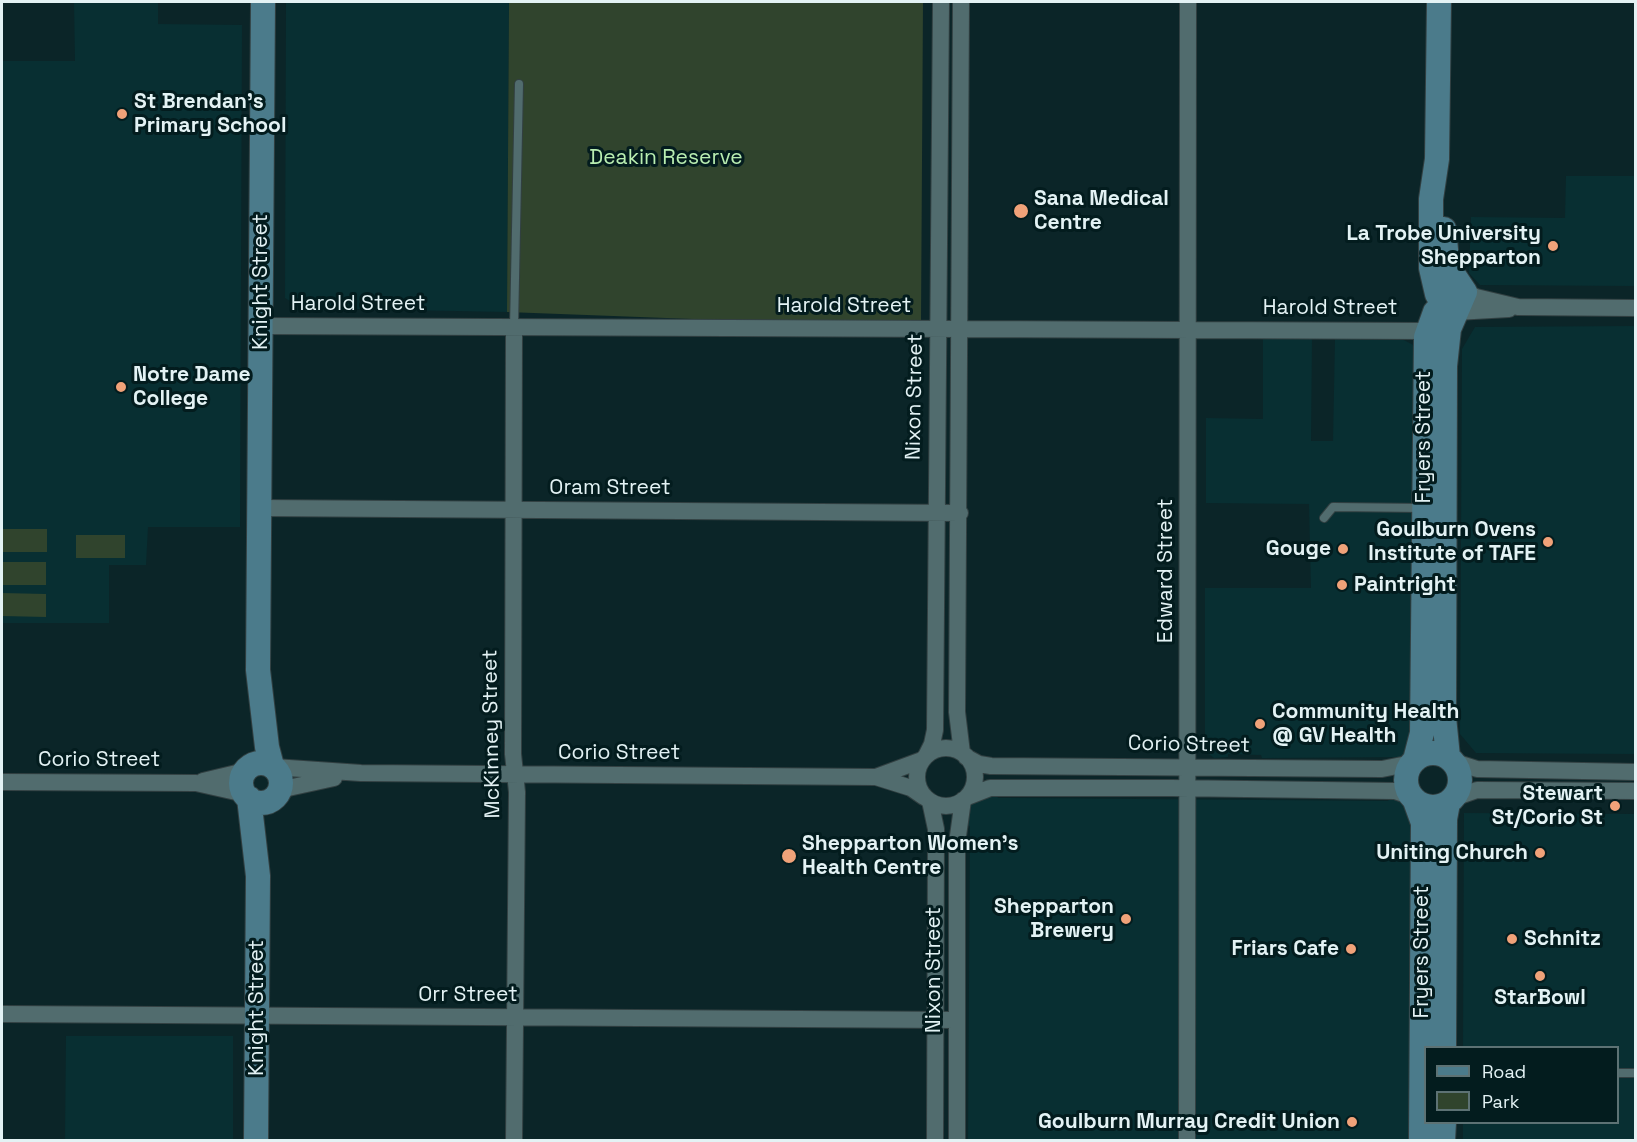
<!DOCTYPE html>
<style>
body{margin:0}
#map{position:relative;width:1637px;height:1142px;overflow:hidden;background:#0b2528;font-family:"Space Grotesk",sans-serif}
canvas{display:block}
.frame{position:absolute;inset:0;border:3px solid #e3f2f4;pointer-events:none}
.legend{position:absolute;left:1424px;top:1046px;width:195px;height:78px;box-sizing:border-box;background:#031c1e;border:2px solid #5d7274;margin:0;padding:8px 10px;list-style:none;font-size:18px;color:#e3f2f4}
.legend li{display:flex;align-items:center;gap:12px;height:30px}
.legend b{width:30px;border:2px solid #5d7274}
</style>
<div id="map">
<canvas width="1637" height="1142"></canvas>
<div class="frame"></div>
<ul class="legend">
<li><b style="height:8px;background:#4b7b8b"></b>Road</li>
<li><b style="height:16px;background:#30442d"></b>Park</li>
</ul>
</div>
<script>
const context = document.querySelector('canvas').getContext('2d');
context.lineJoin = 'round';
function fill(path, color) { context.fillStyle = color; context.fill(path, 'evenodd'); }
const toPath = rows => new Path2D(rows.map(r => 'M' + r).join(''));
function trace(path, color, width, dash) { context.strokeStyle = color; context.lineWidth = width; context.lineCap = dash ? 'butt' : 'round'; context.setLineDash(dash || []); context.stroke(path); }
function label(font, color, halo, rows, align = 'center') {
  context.font = font + ' "Space Grotesk",sans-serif'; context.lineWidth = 6; context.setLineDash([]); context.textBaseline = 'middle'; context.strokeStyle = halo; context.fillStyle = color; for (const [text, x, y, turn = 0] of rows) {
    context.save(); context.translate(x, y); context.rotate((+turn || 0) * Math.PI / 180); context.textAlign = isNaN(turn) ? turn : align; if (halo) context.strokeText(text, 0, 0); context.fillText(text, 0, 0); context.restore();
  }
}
fill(toPath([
 [74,2,158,2,158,24,242,25,240,527,148,527,146,565,109,565,109,623,2,623,2,61,75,61],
 [286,2,509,2,507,312,302,308,285,298],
 [1566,176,1635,176,1635,286,1480,285,1469,273,1471,217,1565,218],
 [1635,326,1635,754,1476,753,1460,734,1462,349,1475,327],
 [1263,338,1312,339,1311,441,1333,441,1335,339,1402,339,1415,346,1418,357,1409,757,1262,758,1261,755,1228,754,1228,757,1214,758,1205,751,1205,588,1311,588,1309,504,1206,503,1206,418,1263,419],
 [995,793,998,798,1011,798,1388,801,1392,796,1412,804,1412,1140,968,1140,970,826,965,825,969,807,973,802],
 [1464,813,1635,814,1635,1140,1463,1140,1463,1123,1618,1122,1618,1048,1463,1047],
 [66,1036,233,1036,233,1140,65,1140]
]), '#082f32');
fill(toPath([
 [509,2,923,2,921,321,719,320,507,312],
 [2,529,47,529,47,552,2,552],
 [76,535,125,535,125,558,76,558],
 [2,562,46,562,46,585,2,585],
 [2,593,46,594,46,617,2,616]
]), '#30442d');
const lane = toPath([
 [514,327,519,84],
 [1324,518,1333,507,1424,508],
 [1618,1073,1636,1073]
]);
const street = toPath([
 [961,2,957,712,962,753],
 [1465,292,1476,297,1518,307,1636,308],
 [1456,312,1509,309],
 [261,326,1427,331],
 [260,508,960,513],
 '917 777a29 29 0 1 1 58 0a29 29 0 1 1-58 0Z',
 [926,756,932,744,935,730,941,2],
 [966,757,979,764,991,766,1382,769,1412,763],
 [1452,761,1477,769,1636,772],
 [274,767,361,773,876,777,922,760],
 [876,777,911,788,924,797],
 [203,781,245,771],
 [2,782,196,783,245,794],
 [279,790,334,778],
 [967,797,990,788,1171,788,1395,791,1412,797],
 [1454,798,1477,790,1636,791],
 [930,801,936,829,935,1140],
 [2,1014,957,1020],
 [514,1140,517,792,513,754,514,327],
 [957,1140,957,843,963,800],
 [1187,1140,1188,2]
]);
const secondary = toPath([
 [263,2,258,670,267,747,272,766],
 [1439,2,1437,159,1431,199,1431,268,1437,294,1443,304,1456,312],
 [1444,229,1447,260,1453,274,1465,292],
 '1406 780a27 27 0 1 1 54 0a27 27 0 1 1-54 0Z',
 [1448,757,1444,717,1445,366,1449,329,1465,292],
 [1415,760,1422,733,1426,337,1435,312,1443,304,1465,292],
 '241 783a20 20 0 1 1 40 0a20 20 0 1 1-40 0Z',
 [249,798,258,876,256,1140],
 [1415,801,1423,823,1421,1140],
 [1444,1048,1445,819,1448,803],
 [1443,1140,1444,1122]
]);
trace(lane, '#324042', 10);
trace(street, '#324042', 18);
trace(secondary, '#324042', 26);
trace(lane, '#516c6e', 8);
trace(street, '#516c6e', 16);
trace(secondary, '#4b7b8b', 24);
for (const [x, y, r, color] of [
 [122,114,6,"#f0a279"],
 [1021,211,8,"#f0a279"],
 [1553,246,6,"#f0a279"],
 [121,387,6,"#f0a279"],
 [1548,542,6,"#f0a279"],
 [1343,549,6,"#f0a279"],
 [1342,585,6,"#f0a279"],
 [1260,724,6,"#f0a279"],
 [1615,806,6,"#f0a279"],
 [1540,853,6,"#f0a279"],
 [789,856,8,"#f0a279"],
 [1126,919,6,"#f0a279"],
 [1512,939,6,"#f0a279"],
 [1351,949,6,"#f0a279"],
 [1540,976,6,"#f0a279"],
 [1352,1122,6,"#f0a279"]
]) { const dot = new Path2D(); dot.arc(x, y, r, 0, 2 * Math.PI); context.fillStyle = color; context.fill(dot); trace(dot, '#031c1e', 2); }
label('bold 21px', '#e3f2f4', '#031c1e', [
 ["St Brendan's",134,102,"left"],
 ["Primary School",134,126,"left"],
 ["Sana Medical",1034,199,"left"],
 ["Centre",1034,223,"left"],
 ["La Trobe University",1541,234],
 ["Shepparton",1541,258],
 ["Notre Dame",133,375,"left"],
 ["College",133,399,"left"],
 ["Goulburn Ovens",1536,530],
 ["Institute of TAFE",1536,554],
 ["Gouge",1331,549],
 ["Paintright",1354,585,"left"],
 ["Community Health",1272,712,"left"],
 ["@ GV Health",1272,736,"left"],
 ["Stewart",1603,794],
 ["St/Corio St",1603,818],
 ["Shepparton Women's",802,844,"left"],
 ["Health Centre",802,868,"left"],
 ["Uniting Church",1528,853],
 ["Shepparton",1114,907],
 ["Brewery",1114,931],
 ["Schnitz",1524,939,"left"],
 ["Friars Cafe",1339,949],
 ["StarBowl",1540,998,"center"],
 ["Goulburn Murray Credit Union",1340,1122]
], 'right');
label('21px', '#b9eeb1', '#031c1e', [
 ["Deakin Reserve",666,158]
]);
label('21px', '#e3f2f4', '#031c1e', [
 ["Knight Street",261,282,-90],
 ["Harold Street",358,304],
 ["Harold Street",844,306],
 ["Harold Street",1330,308],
 ["Nixon Street",915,397,-89],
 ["Fryers Street",1424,437,-90],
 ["Oram Street",610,488],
 ["Edward Street",1166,571,-90],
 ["McKinney Street",492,734,-91],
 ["Corio Street",1189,745,1],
 ["Corio Street",619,753],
 ["Corio Street",99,760],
 ["Fryers Street",1422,952,-90],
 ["Nixon Street",934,970,-90],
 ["Orr Street",468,995],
 ["Knight Street",257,1008,-90]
]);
</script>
